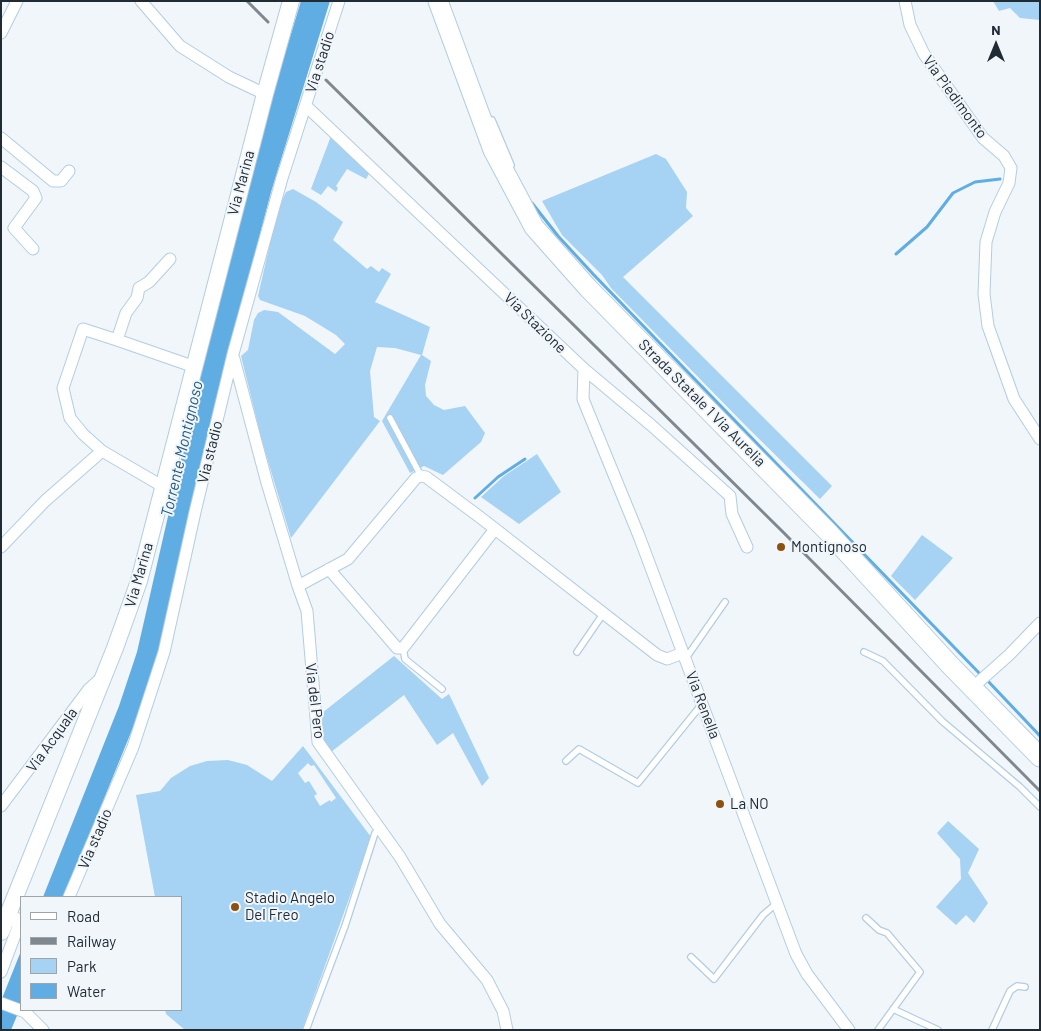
<!DOCTYPE html>
<style>
body{margin:0}
#map{position:relative;width:1041px;height:1031px;overflow:hidden;background:#f0f6fa;font-family:Barlow,sans-serif}
canvas{display:block}
.frame{position:absolute;inset:0;border:2px solid #212b33;pointer-events:none}
.legend{position:absolute;left:20px;top:896px;width:162px;height:115px;box-sizing:border-box;background:#f0f6fa;border:1px solid #9da5aa;margin:0;padding:6px 9px;list-style:none;font-size:15px;color:#212b33}
.legend li{display:flex;align-items:center;gap:10px;height:25px}
.legend b{width:25px;border:1px solid #9da5aa}
.north{position:absolute;left:971px;top:20px;width:50px;height:50px;-webkit-text-stroke:4px #f0f6fa;paint-order:stroke;rotate:0deg;font-size:14px;font-weight:700;line-height:20px;text-align:center;color:#212b33}
.north::after{content:'';display:block;margin:auto;width:18px;height:22px;background:#212b33;clip-path:polygon(50% 0,100% 100%,50% 72%,0 100%)}
</style>
<div id="map">
<canvas width="1041" height="1031"></canvas>
<div class="frame"></div>
<ul class="legend">
<li><b style="height:6px;background:#fff"></b>Road</li>
<li><b style="height:6px;background:#7f888e"></b>Railway</li>
<li><b style="height:14px;background:#a6d2f3"></b>Park</li>
<li><b style="height:14px;background:#60ade3"></b>Water</li>
</ul>
<div class="north">N</div>
</div>
<script>
const context = document.querySelector('canvas').getContext('2d');
context.lineJoin = 'round';
function fill(path, color) { context.fillStyle = color; context.fill(path, 'evenodd'); }
const toPath = rows => new Path2D(rows.map(r => 'M' + r).join(''));
function trace(path, color, width, dash) { context.strokeStyle = color; context.lineWidth = width; context.lineCap = dash ? 'butt' : 'round'; context.setLineDash(dash || []); context.stroke(path); }
function label(font, color, halo, rows, align = 'center') {
  context.font = font + ' Barlow,sans-serif'; context.lineWidth = 4; context.setLineDash([]); context.textBaseline = 'middle'; context.strokeStyle = halo; context.fillStyle = color; for (const [text, x, y, turn = 0] of rows) {
    context.save(); context.translate(x, y); context.rotate((+turn || 0) * Math.PI / 180); context.textAlign = isNaN(turn) ? turn : align; if (halo) context.strokeText(text, 0, 0); context.fillText(text, 0, 0); context.restore();
  }
}
fill(toPath([
 [993,1,1040,1,1040,20,1020,18,1010,8,999,11],
 [331,136,370,172,366,179,347,169,336,186,338,188,336,192,328,186,321,195,311,189],
 [656,154,666,159,687,192,686,208,693,216,623,277,832,486,820,499,746,426,611,288,602,275,562,235,542,201],
 [293,189,316,202,343,222,333,240,367,269,371,266,379,272,382,268,391,274,375,302,430,327,422,355,431,361,425,385,426,396,434,405,444,410,465,406,485,433,481,442,443,475,424,466,410,473,382,421,421,355,395,348,377,347,370,371,374,417,380,421,291,538,262,441,241,356,248,350,254,320,258,313,264,310,278,312,335,354,345,344,336,335,305,316,260,300,258,296,278,209,286,192],
 [537,454,561,492,519,524,481,497,504,476],
 [922,535,953,558,915,600,891,576],
 [394,656,442,699,449,694,489,778,482,786,453,733,437,745,404,695,331,752,324,741,322,713],
 [303,746,371,837,302,1030,185,1030,166,1014,165,1010,181,1010,181,897,155,897,136,795,160,791,171,778,190,766,207,761,228,760,247,765,272,781],
 [308,763,311,766,314,765,336,798,331,802,330,800,320,806,314,796,317,794,309,781,305,783,298,773],
 [948,821,979,849,968,873,988,903,974,923,966,915,956,925,936,907,961,879,960,859,937,833]
]), '#a6d2f3');
fill(toPath([
 [301,1,330,1,271,192,235,330,155,665,147,693,64,897,43,897,119,706,137,652,198,385,273,93],
 [21,951,21,1006,11,1030,1,1030,1,1001]
]), '#60ade3');
trace(toPath([
 [532,203,558,236,593,274,981,675],
 [896,254,927,227,953,193,975,182,1000,179],
 [475,498,498,477,525,459],
 [986,679,1040,736]
]), '#60ade3', 3);
const lane = toPath([
 [492,120,511,165],
 [390,418,421,476],
 [403,648,405,659,442,689],
 [577,652,603,614],
 [864,652,883,661,942,721,1020,787,1040,807],
 [686,658,725,602],
 [566,761,579,749,638,783,702,704],
 [866,918,879,930,887,933,920,972,878,1030],
 [691,957,714,979,763,915,777,903],
 [893,1009,938,1030],
 [306,1030,345,926,375,833,380,828],
 [992,1030,1010,991,1017,986,1025,987]
]);
const street = toPath([
 [141,1,180,46,229,77,265,94],
 [905,1,910,25,924,54,983,138,1004,156,1011,168,1009,183,995,212,986,242,984,294,988,326,1014,399,1040,439],
 [1,33,17,1],
 [306,106,584,369,651,425,730,496,732,514,747,547],
 [1,138,53,181,61,181,69,171],
 [1,167,33,191,36,198,14,228,33,249],
 [117,340,195,367],
 [234,359,267,483,298,586,307,611,318,742,400,857,440,924,487,980,503,1011,507,1030],
 [584,369,583,399,587,409,639,536,796,954,807,974,849,1030],
 [162,486,102,451,83,434,70,418,63,388,83,329,117,340,126,313,137,298,139,288,149,282,170,259],
 [1,547,45,501,102,451],
 [329,569,397,648,403,648,495,529],
 [298,586,348,559,416,478,421,476,426,477,481,518,657,655,667,659,683,653],
 [972,688,1009,655,1040,623],
 [1,806,89,689,100,679],
 [69,897,133,747,164,652,195,512,233,354,282,178,339,1],
 [1,972,18,927,16,918,8,915],
 [1,1003,25,1012,43,1030]
]);
const secondary = toPath([
 [1,932,115,648,139,581,265,94,291,1]
]);
const primary = toPath([
 [438,1,493,150,534,227,588,288,828,532,950,665,1040,757]
]);
trace(lane, '#b2cde2', 8);
trace(street, '#b2cde2', 13);
trace(secondary, '#b2cde2', 18);
trace(primary, '#b2cde2', 21);
trace(lane, '#fff', 5.5);
trace(street, '#fff', 11);
trace(secondary, '#fff', 16);
trace(primary, '#fff', 19);
trace(toPath([
 [247,1,268,22],
 [326,80,783,532,1040,791]
]), '#7f888e', 3);
for (const [x, y, r, color] of [
 [781,547,5,"#8c510f"],
 [720,804,5,"#8c510f"],
 [235,907,5,"#8c510f"]
]) { const dot = new Path2D(); dot.arc(x, y, r, 0, 2 * Math.PI); context.fillStyle = color; context.fill(dot); trace(dot, '#f0f6fa', 2); }
label('15px', '#212b33', '#f0f6fa', [
 ["Via stadio",320,62,-72],
 ["Via Piedimonto",955,97,54],
 ["Via Marina",241,183,-75],
 ["Via Stazione",535,323,44],
 ["Strada Statale 1 Via Aurelia",702,403,45],
 ["Via stadio",210,452,-76],
 ["Via Marina",139,575,-74],
 ["Via del Pero",315,701,83],
 ["Via Renella",703,705,69],
 ["Via Acquala",52,740,-54],
 ["Via stadio",95,839,-67]
]);
label('15px', '#212b33', '#f0f6fa', [
 ["Montignoso",791,547],
 ["La NO",730,804],
 ["Stadio Angelo",245,898],
 ["Del Freo",245,915]
], 'left');
label('italic 16px', '#21597e', '#f0f6fa', [
 ["Torrente Montignoso",182,449,-77]
]);
</script>
